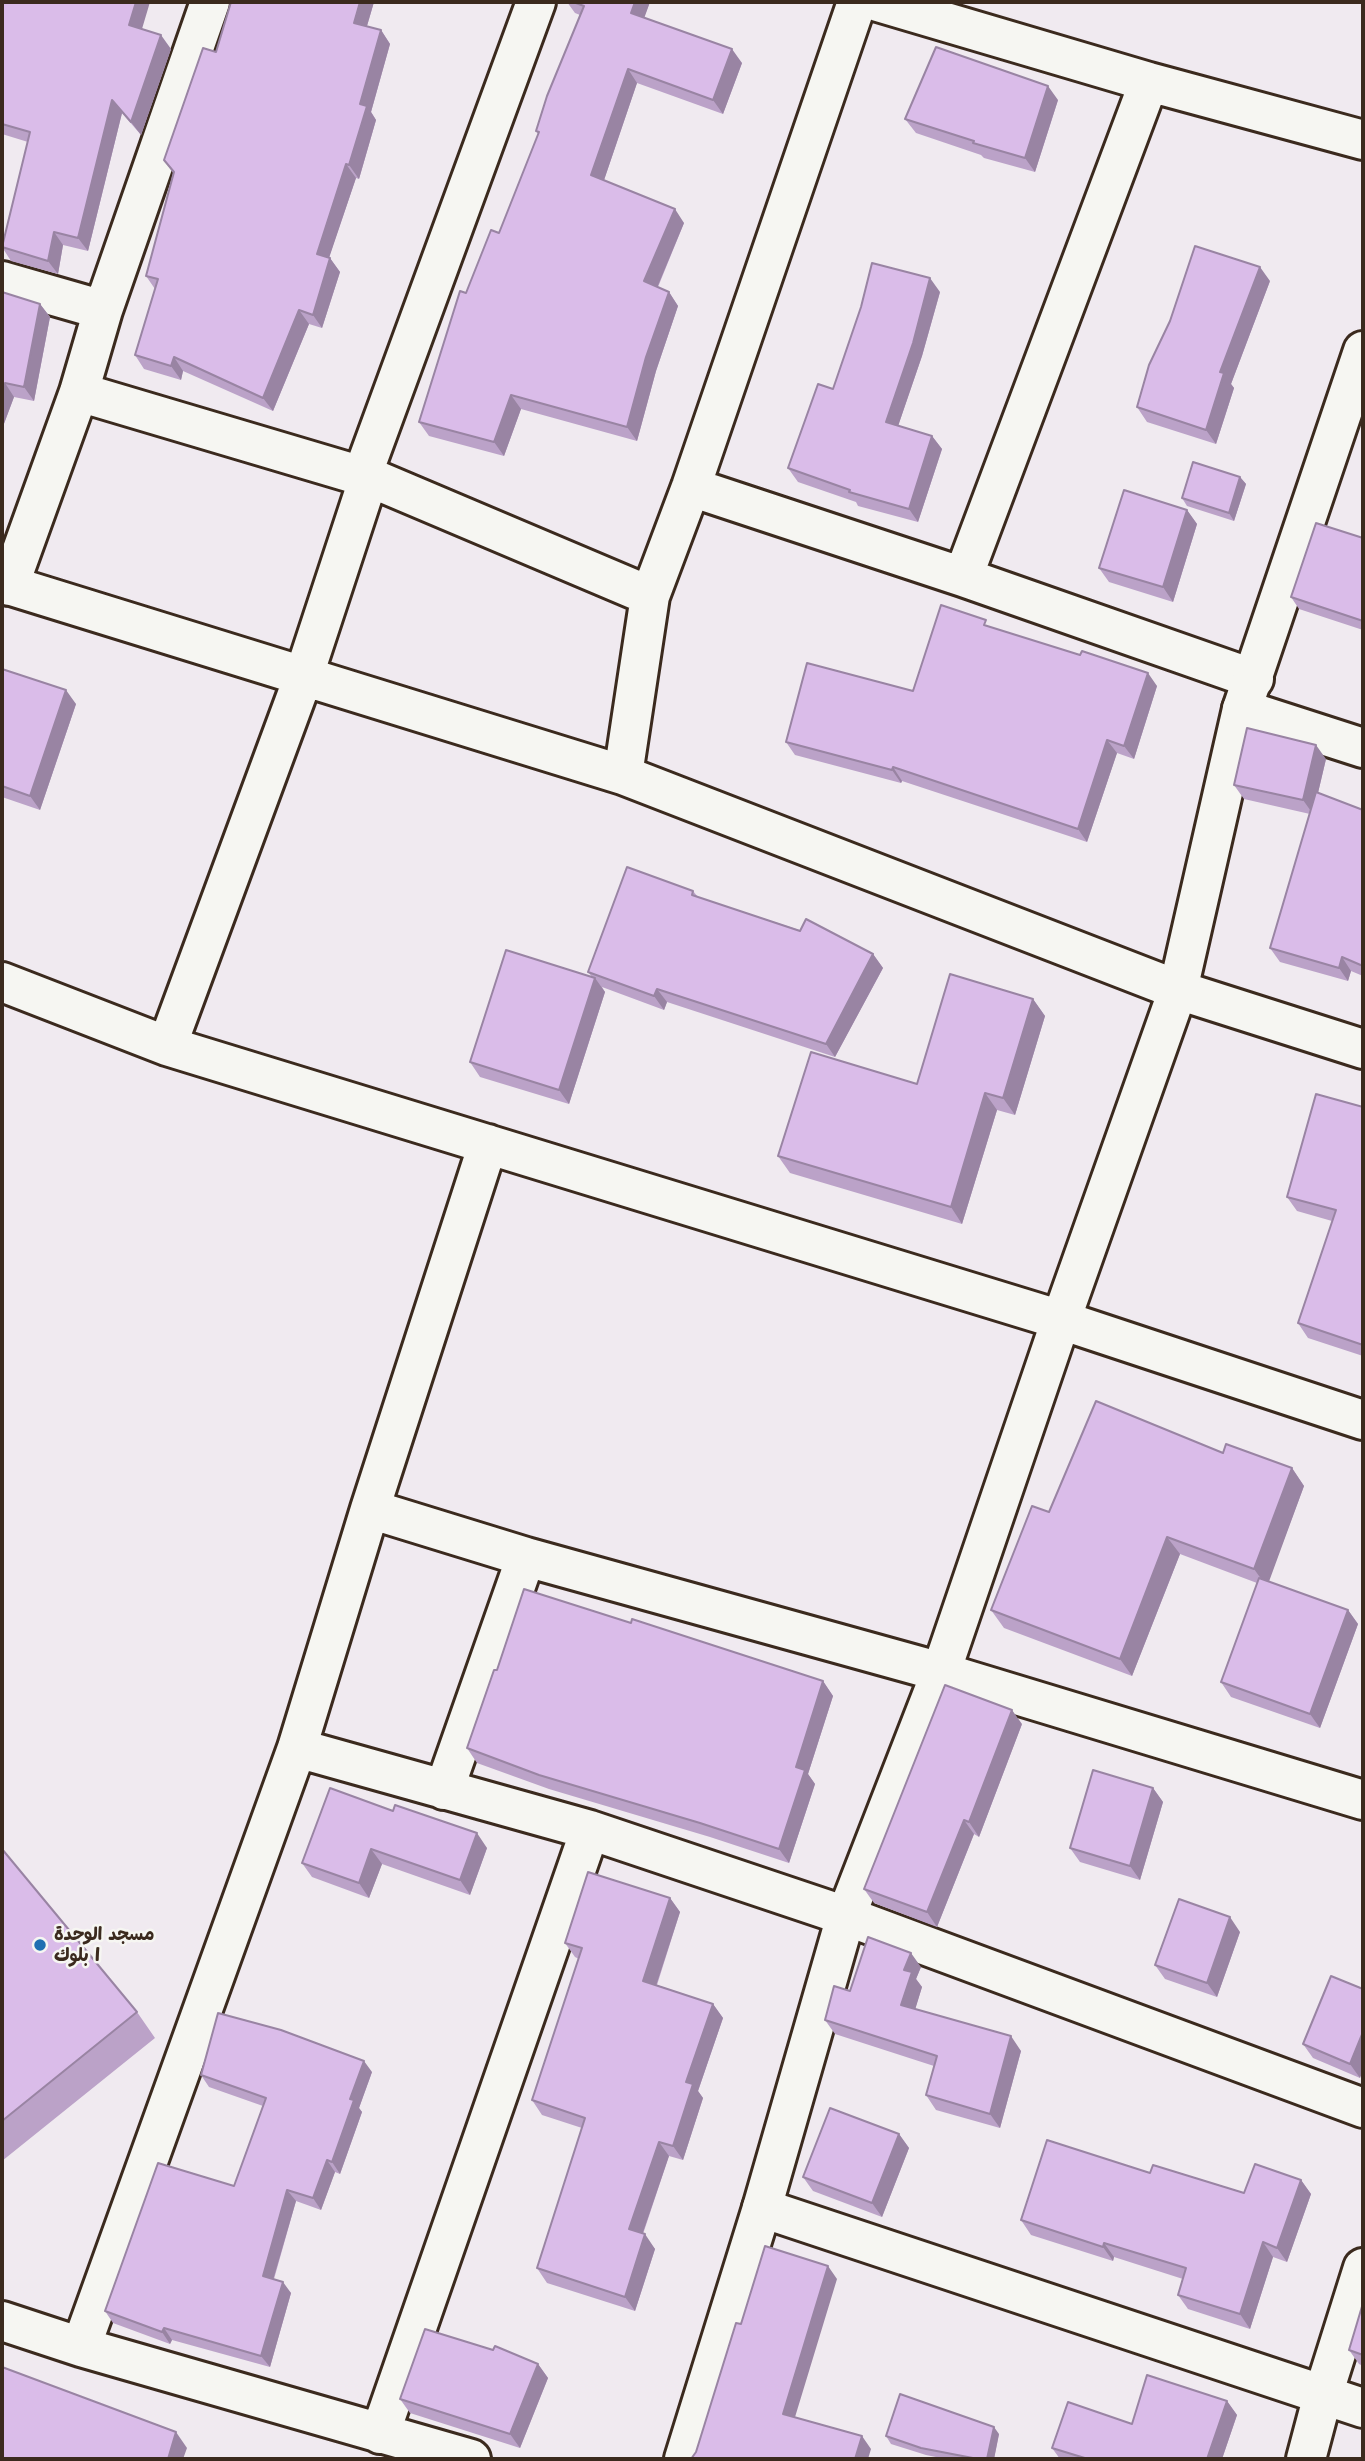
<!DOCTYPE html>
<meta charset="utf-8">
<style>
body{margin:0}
#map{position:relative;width:1365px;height:2461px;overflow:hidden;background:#f0eaf0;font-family:"Playpen Sans",sans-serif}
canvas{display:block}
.frame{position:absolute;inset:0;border:4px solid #3b2a1e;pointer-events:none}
</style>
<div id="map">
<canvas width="1365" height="2461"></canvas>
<div class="frame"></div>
</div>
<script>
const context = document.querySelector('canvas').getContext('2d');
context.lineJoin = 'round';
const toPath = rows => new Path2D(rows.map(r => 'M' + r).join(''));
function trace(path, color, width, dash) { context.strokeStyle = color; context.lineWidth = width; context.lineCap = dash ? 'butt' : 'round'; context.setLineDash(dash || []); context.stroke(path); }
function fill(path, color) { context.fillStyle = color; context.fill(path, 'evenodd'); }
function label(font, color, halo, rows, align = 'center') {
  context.font = font + ' "Playpen Sans","Playpen Sans Arabic",sans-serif'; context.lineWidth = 5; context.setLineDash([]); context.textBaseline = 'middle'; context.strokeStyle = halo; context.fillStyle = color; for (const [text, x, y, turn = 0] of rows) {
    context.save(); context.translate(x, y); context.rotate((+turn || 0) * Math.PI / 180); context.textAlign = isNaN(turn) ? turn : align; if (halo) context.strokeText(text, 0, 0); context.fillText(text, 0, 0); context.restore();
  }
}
const minor = toPath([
 [878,2,1149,82,1363,140],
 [2,281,103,310,210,2],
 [79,392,362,476],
 [369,477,650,596],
 [691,487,963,577,1254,679],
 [963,577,1149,82],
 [2,583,623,775,1178,990,1363,1049],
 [9,586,79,392,103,310],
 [1242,709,1363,748],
 [623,775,650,596,691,487,857,2],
 [2,982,167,1046,1061,1320,1363,1420],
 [167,1046,303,678,369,477,362,476,536,2],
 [370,1509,526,1557,941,1672,1363,1800],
 [297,1748,590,1830,846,1916,1363,2108],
 [444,1790,526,1557],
 [762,2208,1363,2408],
 [2,2321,81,2347,471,2459],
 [81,2347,297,1748,370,1509,488,1144],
 [380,2434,590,1830],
 [1306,2459,1323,2395,1363,2268]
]);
const tertiary = toPath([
 [684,2459,762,2208,846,1916,941,1672,1061,1320,1178,990,1242,709,1363,351]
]);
trace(minor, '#3b2a1e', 44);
trace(tertiary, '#3b2a1e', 44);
trace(minor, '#f6f6f2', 38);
trace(tertiary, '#f6f6f2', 38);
fill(toPath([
 [2,2,141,29,171,49,141,135,122,113,88,251,63,245,58,274,11,261,2,247,28,142,2,134],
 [374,2,367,26,381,30,390,44,371,112,376,120,359,179,356,178,329,257,340,272,322,328,309,324,273,411,183,371,181,380,144,369,135,355,155,289,146,276,173,173,164,160,216,52],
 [567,2,650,2,644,17,742,63,723,114,637,83,604,180,684,223,658,287,669,292,678,306,656,371,637,441,521,409,504,456,429,436,419,422,466,293,499,233,538,134,536,131,580,15,575,13],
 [1058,100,1035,172,984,158,981,155,916,133,905,119],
 [1270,281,1231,384,1234,388,1216,444,1147,422,1137,407],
 [2,292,40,304,50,317,34,401,14,397,2,429],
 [940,292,922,356,898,426,932,436,942,449,918,522,858,506,856,502,798,482,788,468,833,389],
 [1240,477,1246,484,1234,521,1187,506,1182,498],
 [1187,510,1197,524,1173,602,1109,582,1099,568],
 [1363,538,1363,630,1299,609,1291,597],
 [991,628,1157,686,1134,759,1117,753,1087,842,902,781,901,783,795,755,786,742,913,691],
 [2,669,76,704,40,810,2,797],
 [1326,759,1318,793,1363,810,1363,976,1351,971,1348,981,1280,962,1270,948,1310,814,1244,799,1234,785],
 [693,891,698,897,873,954,883,968,835,1057,667,1002,664,1010,602,987,605,992,569,1104,480,1077,470,1062,592,977,588,972],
 [1033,999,1045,1016,1015,1115,997,1110,962,1224,790,1173,778,1156,917,1084],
 [1363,1107,1363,1356,1308,1338,1298,1323,1332,1221,1297,1211,1287,1197],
 [1223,1453,1292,1468,1304,1486,1268,1582,1348,1610,1358,1624,1320,1728,1231,1697,1221,1682,1257,1583,1180,1554,1132,1676,1004,1628,991,1610,1049,1512],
 [631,1623,823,1681,833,1696,808,1774,815,1784,789,1863,710,1837,549,1789,477,1763,467,1748,497,1670],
 [1022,1724,979,1837,974,1834,937,1927,874,1903,864,1889],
 [330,1788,487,1848,470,1895,382,1864,369,1898,312,1877,302,1863],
 [1153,1788,1163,1802,1140,1880,1080,1862,1070,1848],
 [2,1849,137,2012,155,2038,2,2161],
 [670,1898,680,1912,657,1985,713,2004,723,2018,698,2091,703,2098,683,2160,669,2156,643,2234,655,2249,635,2311,547,2283,537,2268,582,2128,542,2115,532,2100,579,1959,575,1957,565,1943],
 [1240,1932,1217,1997,1165,1979,1155,1965],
 [921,1967,916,1979,922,1987,915,2009,1021,2051,1000,2128,936,2110,926,2095,934,2066,835,2034,825,2020,850,1991],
 [1363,1989,1360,2078,1313,2058,1303,2044],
 [372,2072,359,2108,362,2112,340,2174,335,2172,321,2210,296,2201,274,2279,291,2293,270,2367,172,2340,170,2344,113,2323,105,2311,234,2186,263,2106,209,2087,201,2075],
 [899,2134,909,2148,882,2217,813,2191,803,2177],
 [1150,2173,1244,2193,1301,2180,1311,2194,1287,2262,1273,2257,1250,2329,1188,2309,1178,2295,1183,2279,1114,2257,1113,2261,1031,2235,1021,2220],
 [1363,2303,1363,2366,1359,2364,1349,2350],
 [538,2364,548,2378,520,2448,410,2413,400,2399],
 [1227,2401,1237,2415,1222,2459,1060,2459,1052,2448,1132,2424],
 [999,2434,994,2459,946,2459,926,2455,891,2444,886,2436]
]), '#bba2c8');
fill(toPath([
 [136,2,150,2,139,39,129,25],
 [360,2,374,2,364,36,354,23],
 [635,2,650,2,641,27,631,13],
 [381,30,390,44,371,112,376,120,359,179,349,165,360,104],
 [161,35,171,49,141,135,131,122],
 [732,49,742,63,723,114,713,100],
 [628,69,637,83,601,189,591,175],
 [1048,86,1058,100,1035,172,1025,158],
 [112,100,122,113,88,251,78,238],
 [346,164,356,178,326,267,317,254],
 [675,209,684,223,654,295,644,281],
 [54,232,63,245,58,274,48,261],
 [330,258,340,272,322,328,313,315],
 [1260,267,1270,281,1231,384,1234,388,1216,444,1206,430,1220,372],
 [930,278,940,292,922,356,895,435,886,422],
 [669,292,678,306,656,371,637,441,627,427,646,357],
 [40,304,50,317,34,401,24,387],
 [299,310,309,324,273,411,263,398],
 [174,357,183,371,181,380,171,366],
 [5,383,14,397,2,429,2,391],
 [511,395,521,409,504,456,494,442],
 [932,436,942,449,918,522,909,509],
 [1240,477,1246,484,1234,521,1229,513],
 [1187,510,1197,524,1173,602,1163,587],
 [1148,673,1157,686,1134,759,1124,746],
 [66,690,76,704,40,810,30,796],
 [1107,740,1117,753,1087,842,1078,829],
 [1316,745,1326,759,1313,814,1303,800],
 [893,767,902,781,901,783,892,770],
 [873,954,883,968,835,1057,826,1044],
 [1342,957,1351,971,1348,981,1339,968],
 [595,978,605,992,569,1104,559,1090],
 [657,989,667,1002,664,1010,654,996],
 [1033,999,1045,1016,1015,1115,1003,1098],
 [985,1093,997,1110,962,1224,951,1207],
 [1292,1468,1304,1486,1267,1587,1254,1569],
 [1167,1537,1180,1554,1132,1676,1120,1659],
 [1348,1610,1358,1624,1320,1728,1310,1714],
 [823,1681,833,1696,808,1774,815,1784,789,1863,779,1849,796,1767],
 [1012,1710,1022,1724,979,1837,969,1822],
 [1153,1788,1163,1802,1140,1880,1130,1866],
 [964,1820,974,1834,937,1927,927,1912],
 [477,1833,487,1848,470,1895,460,1880],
 [371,1849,382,1864,369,1898,359,1883],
 [670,1898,680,1912,653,1995,643,1981],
 [1230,1917,1240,1932,1217,1997,1207,1983],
 [911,1953,921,1967,916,1979,922,1987,912,2020,901,2005,904,1970],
 [713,2004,723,2018,698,2091,703,2098,683,2160,673,2146,686,2082],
 [1363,2032,1363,2071,1360,2078,1350,2064],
 [1011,2036,1021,2051,1000,2128,990,2114],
 [364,2061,372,2072,359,2108,362,2112,340,2174,332,2162,350,2099],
 [899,2134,909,2148,882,2217,872,2203],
 [659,2142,669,2156,639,2244,629,2229],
 [327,2160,335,2172,321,2210,313,2198],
 [1301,2180,1311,2194,1287,2262,1277,2248],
 [287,2190,296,2201,271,2287,263,2276],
 [645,2234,655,2249,635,2311,625,2297],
 [1263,2242,1273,2257,1250,2329,1240,2314],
 [1104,2243,1114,2257,1113,2261,1103,2247],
 [828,2266,837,2279,792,2427,783,2414],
 [283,2282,291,2293,270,2367,261,2356],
 [164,2328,172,2340,170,2344,162,2332],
 [538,2364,548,2378,520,2448,510,2434],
 [1227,2401,1237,2415,1222,2459,1207,2459],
 [994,2427,999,2434,994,2459,987,2459],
 [176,2432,187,2448,183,2459,168,2459],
 [862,2436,871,2449,868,2459,855,2459]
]), '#9984a3');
const building = toPath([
 [2,2,136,2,129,25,161,35,131,122,112,100,78,238,54,232,48,261,2,247,30,132,2,124,2,2],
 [231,2,360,2,354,23,381,30,360,104,367,106,349,165,346,164,317,254,330,258,313,315,299,310,263,398,174,357,171,366,135,355,158,279,146,276,174,172,164,160,203,48,216,52,231,2],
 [573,2,635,2,631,13,732,49,713,100,628,69,591,175,675,209,644,281,669,292,646,357,627,427,511,395,494,442,419,422,460,291,466,293,491,230,499,233,539,132,536,131,547,96,584,6,573,2],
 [936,47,1048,86,1025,158,973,143,974,141,905,119,936,47],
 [1195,246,1260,267,1220,372,1224,373,1206,430,1137,407,1149,365,1170,321,1195,246],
 [872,263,930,278,913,343,886,422,932,436,909,509,849,492,850,490,788,468,818,384,833,389,861,307,872,263],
 [2,292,40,304,24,387,5,383,2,391,2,292],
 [1193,462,1240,477,1229,513,1182,498,1193,462],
 [1124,490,1187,510,1163,587,1099,568,1124,490],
 [1316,523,1363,538,1363,621,1291,597,1316,523],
 [941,605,986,620,984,625,1080,655,1082,651,1148,673,1124,746,1107,740,1078,829,893,767,892,770,786,742,807,663,913,691,941,605],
 [2,669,66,690,30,796,2,786,2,669],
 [1247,728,1316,745,1303,800,1234,785,1247,728],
 [1316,792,1363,810,1363,966,1342,957,1339,968,1270,948,1316,792],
 [627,867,693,891,692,895,800,931,806,919,873,954,826,1044,657,989,654,996,588,972,627,867],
 [506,950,595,978,559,1090,470,1062,506,950],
 [950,974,1033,999,1003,1098,985,1093,951,1207,778,1156,811,1052,917,1084,950,974],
 [1316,1094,1363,1107,1363,1345,1298,1323,1336,1210,1287,1197,1316,1094],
 [1096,1401,1223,1453,1226,1444,1292,1468,1254,1569,1167,1537,1120,1659,991,1610,1032,1506,1049,1512,1096,1401],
 [1259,1578,1348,1610,1310,1714,1221,1682,1259,1578],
 [524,1589,631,1623,632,1619,823,1681,796,1767,805,1770,779,1849,700,1823,539,1775,467,1748,494,1670,497,1670,524,1589],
 [945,1685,1012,1710,969,1822,964,1820,927,1912,864,1889,945,1685],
 [1093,1770,1153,1788,1130,1866,1070,1848,1093,1770],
 [330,1788,393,1811,395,1805,477,1833,460,1880,371,1849,359,1883,302,1863,330,1788],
 [2,1849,137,2012,2,2121,2,1849],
 [588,1872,670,1898,643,1981,713,2004,686,2082,693,2084,673,2146,659,2142,629,2229,645,2234,625,2297,537,2268,585,2118,532,2100,582,1948,565,1943,588,1872],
 [1179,1899,1230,1917,1207,1983,1155,1965,1179,1899],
 [868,1937,911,1953,904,1970,912,1972,901,2005,1011,2036,990,2114,926,2095,937,2056,825,2020,834,1986,850,1991,868,1937],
 [1331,1976,1363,1989,1363,2032,1350,2064,1303,2044,1331,1976],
 [218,2013,281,2030,364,2061,350,2099,354,2100,332,2162,327,2160,313,2198,287,2190,263,2276,283,2282,261,2356,164,2328,162,2332,105,2311,158,2163,234,2186,266,2098,201,2075,218,2013],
 [830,2108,899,2134,872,2203,803,2177,830,2108],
 [1047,2140,1150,2173,1153,2165,1244,2193,1255,2164,1301,2180,1277,2248,1263,2242,1240,2314,1178,2295,1186,2268,1104,2243,1103,2247,1021,2220,1047,2140],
 [765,2246,828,2266,783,2414,862,2436,855,2459,691,2459,696,2452,736,2323,741,2324,765,2246],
 [1363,2303,1363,2355,1349,2350,1363,2303],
 [425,2329,493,2350,495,2346,538,2364,510,2434,400,2399,425,2329],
 [2,2367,176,2432,168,2459,2,2459,2,2367],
 [1147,2375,1227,2401,1207,2459,1088,2459,1052,2448,1068,2402,1132,2424,1147,2375],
 [900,2394,994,2427,987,2459,978,2459,921,2448,886,2436,900,2394]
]);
fill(building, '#dabce9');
trace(building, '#9984a3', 2);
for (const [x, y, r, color] of [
 [40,1945,7,"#1f6fb2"]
]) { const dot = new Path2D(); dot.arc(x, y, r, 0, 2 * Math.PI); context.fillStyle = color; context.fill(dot); trace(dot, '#f6f6f2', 2.5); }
label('bold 18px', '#3b2a1e', '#f6f6f2', [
 ["مسجد الوحدة",54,1935],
 ["بلوك I",54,1956]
], 'left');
</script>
